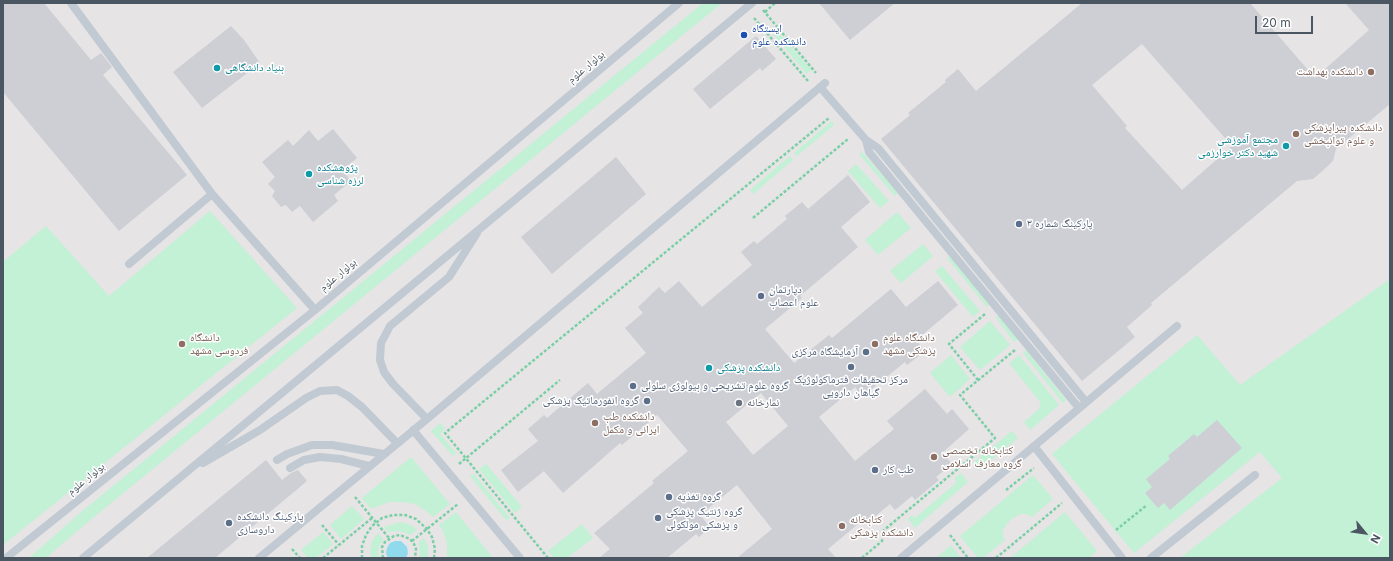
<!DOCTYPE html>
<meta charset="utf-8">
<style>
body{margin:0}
#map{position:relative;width:1393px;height:561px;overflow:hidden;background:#f5f3f3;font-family:Inter,sans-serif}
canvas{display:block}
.frame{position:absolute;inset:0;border:4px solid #4a5661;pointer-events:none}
.north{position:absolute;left:1345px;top:513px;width:40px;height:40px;-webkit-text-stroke:3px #fff;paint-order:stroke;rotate:119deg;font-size:11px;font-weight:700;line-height:16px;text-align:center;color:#4a5661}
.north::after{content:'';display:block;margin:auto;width:14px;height:18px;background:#4a5661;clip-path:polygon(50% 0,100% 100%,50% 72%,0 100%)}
.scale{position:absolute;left:1255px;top:16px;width:58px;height:18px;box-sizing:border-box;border:2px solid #4a5661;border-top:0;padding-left:5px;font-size:12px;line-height:14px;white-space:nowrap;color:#4a5661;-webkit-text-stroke:3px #fff;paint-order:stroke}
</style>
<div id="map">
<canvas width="1393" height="561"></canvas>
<div class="frame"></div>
<div class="north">N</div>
<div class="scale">20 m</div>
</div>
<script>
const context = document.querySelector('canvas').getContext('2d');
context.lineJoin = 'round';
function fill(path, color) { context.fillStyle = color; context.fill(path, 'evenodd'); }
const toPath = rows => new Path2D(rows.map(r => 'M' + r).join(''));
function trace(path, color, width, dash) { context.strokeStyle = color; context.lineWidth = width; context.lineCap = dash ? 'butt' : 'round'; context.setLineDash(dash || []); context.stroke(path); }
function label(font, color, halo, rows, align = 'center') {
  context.font = font + ' Inter,"Noto Naskh Arabic",sans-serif'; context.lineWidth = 3; context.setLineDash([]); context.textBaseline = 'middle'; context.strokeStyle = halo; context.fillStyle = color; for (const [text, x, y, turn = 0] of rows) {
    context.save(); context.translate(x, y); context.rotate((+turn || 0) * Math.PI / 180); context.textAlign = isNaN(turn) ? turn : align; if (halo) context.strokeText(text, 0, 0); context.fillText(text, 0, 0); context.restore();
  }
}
fill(toPath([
 [3,3,1390,3,1390,558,3,558]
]), '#e6e4e5');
fill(toPath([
 [703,3,722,3,88,522,46,558,29,558,80,513],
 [777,31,811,70,807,74,774,35],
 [832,121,834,125,797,156,794,153],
 [862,152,898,193,895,196,859,154],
 [790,156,793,160,753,194,750,190],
 [856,164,889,201,880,208,848,171],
 [210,211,297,308,3,545,3,262,46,226,109,296],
 [897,212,911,228,878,255,865,240],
 [923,244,933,256,901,283,890,271],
 [950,256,990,305,987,307,947,258],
 [942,266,980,311,973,317,935,271],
 [1390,279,1390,558,1180,558,1282,478,1260,452,1134,553,1052,454,1197,335,1240,385],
 [998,315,1018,339,1014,342,996,318],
 [990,321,1010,345,980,370,960,347],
 [1026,350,1066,400,1063,403,1023,353],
 [951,355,970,379,950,397,930,373],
 [1019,355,1059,405,1030,430,1024,422,1038,410,1040,407,1040,402,1009,363],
 [440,423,445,429,440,434,456,453,453,456,431,431],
 [1012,431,1018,438,979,470,973,463],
 [411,457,450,504,433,517,426,511,415,504,402,502,389,502,371,509,362,498],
 [486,464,522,507,515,513,479,469],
 [961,473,968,482,915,528,908,519,912,515,915,518,957,482,954,479],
 [474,474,510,518,506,520,470,476],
 [1033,475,1053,499,1032,517,1026,514,1020,514,1010,520,1003,530,1003,536,1005,540,983,558,978,558,960,536],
 [352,506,364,519,341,539,330,525],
 [456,512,493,558,447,558,447,543,443,531,439,525],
 [1065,512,1097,551,1089,558,1010,558],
 [400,522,409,524,417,529,411,535,399,531,388,532,384,527],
 [582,524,593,538,567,558,554,558,548,551],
 [323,532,333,544,316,558,308,558,301,550],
 [378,533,384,540,380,544,378,550,379,558,371,558,370,551,372,541],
 [424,538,428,546,428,554,427,558,419,558,420,548,418,543],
 [951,545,961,558,936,558]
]), '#c3f1d5');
fill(toPath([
 [395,541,401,541,407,547,408,553,406,558,388,558,386,553,387,548,390,543]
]), '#90daee');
fill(toPath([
 [3,3,44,3,91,60,101,53,112,67,103,75,187,175,119,231,3,92],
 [819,3,895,3,850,40],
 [1082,3,1250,3,1315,78,1369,30,1345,3,1390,3,1390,104,1336,149,1333,161,1329,165,1313,179,1297,181,1151,303,1152,305,1127,327,1135,337,1082,381,881,139,910,115,908,113,946,82,945,80,958,69,976,91],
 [1142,44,1232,146,1182,190,1125,128,1127,126,1092,85],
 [231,26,244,40,260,63,202,108,173,72],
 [756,36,776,59,762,71,760,68,710,109,693,89],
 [333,129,357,158,342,170,351,181,334,195,338,201,313,222,300,206,292,212,286,205,281,207,272,196,275,191,268,184,275,177,262,162,288,140,293,146,309,130,318,141],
 [616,157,646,194,552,274,521,237],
 [848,175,870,202,841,227,858,247,800,296,802,298,765,329,794,363,829,335,832,338,891,289,906,307,938,281,958,305,916,340,925,351,907,365,905,362,862,397,855,387,819,417,855,461,894,429,887,421,925,389,947,414,952,409,969,429,942,453,952,464,936,477,939,480,915,500,912,496,895,510,890,504,867,523,864,519,828,549,836,558,737,558,772,529,737,485,700,515,710,527,699,537,696,534,667,558,599,558,610,549,594,533,654,483,652,481,688,451,657,415,622,445,620,443,563,493,544,471,518,492,501,470,538,441,528,429,544,415,547,418,588,383,597,394,646,353,625,328,643,313,638,307,659,287,665,293,679,281,702,307,752,265,741,252,754,241,757,244,787,219,785,216,802,202,808,209],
 [761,393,788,426,753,455,726,422],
 [1217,420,1242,448,1170,510,1164,503,1158,508,1145,493,1152,487,1146,479,1170,459,1168,456,1194,434,1197,437],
 [266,460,282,480,291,473,298,470,307,481,215,558,147,558]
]), '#cdcfd5');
trace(toPath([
 [763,10,816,73],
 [765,12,775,3],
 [754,18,808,81],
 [753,218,848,139],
 [978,380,949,344,985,314],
 [459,464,560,380],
 [1006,490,1034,468],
 [355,497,389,538],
 [322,525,339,545],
 [1116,530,1147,505],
 [950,535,968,558],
 [412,541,458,504],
 [292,549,300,558],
 [323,558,372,518],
 [362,558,362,546,366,535,372,526,382,518,393,515,405,515,416,519,427,529,432,537,435,549,434,558],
 [383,558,382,547,385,542,394,536,400,535,410,539,414,544,416,549,415,558],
 [548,558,445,433,829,118],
 [862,558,882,541,884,530,995,438,960,395,1015,350],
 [996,558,1062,503]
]), '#7ad0a6', 2.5, [3, 2]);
trace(toPath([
 [71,3,212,194],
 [820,87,866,140,878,148,1086,402],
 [866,140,869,152,1079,408],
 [129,264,212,194,315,310],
 [427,419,393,384,384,372,380,360,381,343,390,326,449,277,477,233],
 [413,430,520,558],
 [1034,446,1122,558],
 [277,460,287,454,312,445,332,445,384,454],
 [203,463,260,430,306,398,320,391,337,390,348,396,362,407,397,443],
 [290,468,304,460,320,457,341,459,369,466],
 [6,558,315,310,679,3],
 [83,558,752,3],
 [259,558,427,419,825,83],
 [901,558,1177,326],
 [1151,558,1255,475]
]), '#c1cad2', 8);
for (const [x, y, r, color] of [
 [744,35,4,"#1a4fb4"],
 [217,68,4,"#0f9aa8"],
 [1371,72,4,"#8d6e63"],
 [1296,134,4,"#8d6e63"],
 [1286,146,4,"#0f9aa8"],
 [309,174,4,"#0f9aa8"],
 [1019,224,4,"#5c6f8a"],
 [761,296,4,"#5c6f8a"],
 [182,344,4,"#8d6e63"],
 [875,344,4,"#8d6e63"],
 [866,352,4,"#5c6f8a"],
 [851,367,4,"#5c6f8a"],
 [709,368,4,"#0f9aa8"],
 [633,386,4,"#5c6f8a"],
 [647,401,4,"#5c6f8a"],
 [739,403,4,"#6b7280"],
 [595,423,4,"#8d6e63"],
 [934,457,4,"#8d6e63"],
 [875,470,4,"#5c6f8a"],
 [669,497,4,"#5c6f8a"],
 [658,518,4,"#5c6f8a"],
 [229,523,4,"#5c6f8a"],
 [842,526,4,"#8d6e63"]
]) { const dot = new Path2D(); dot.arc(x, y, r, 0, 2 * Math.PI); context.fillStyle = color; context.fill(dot); trace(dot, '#fff', 1.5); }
label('11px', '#164399', '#fff', [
 ["ایستگاه",752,29],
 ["دانشکده علوم",752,42]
], 'left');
label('11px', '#4a5661', '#fff', [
 ["بولوار علوم",586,67,-40],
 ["بولوار علوم",338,275,-40],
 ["بولوار علوم",86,479,-39]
]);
label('11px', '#0d838f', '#fff', [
 ["بنیاد دانشگاهی",225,68],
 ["مجتمع آموزشی",1278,140,"right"],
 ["شهید دکتر خوارزمی",1278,153,"right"],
 ["پژوهشکده",317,168],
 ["لرزه شناسی",317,181],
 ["دانشکده پزشکی",717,368]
], 'left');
label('11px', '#785e54', '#fff', [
 ["دانشکده بهداشت",1363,72,"right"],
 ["دانشکده پیراپزشکی",1304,128],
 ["و علوم توانبخشی",1304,141],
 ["دانشگاه",190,338],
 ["فردوسی مشهد",190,351],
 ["دانشگاه علوم",883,338],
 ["پزشکی مشهد",883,351],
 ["دانشکده طب",603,417],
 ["ایرانی و مکمل",603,430],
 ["کتابخانه تخصصی",942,451],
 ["گروه معارف اسلامی",942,464],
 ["کتابخانه",850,520],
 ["دانشکده پزشکی",850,533]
], 'left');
label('11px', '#4e5e75', '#fff', [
 ["پارکینگ شماره ۳",1027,224],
 ["دپارتمان",769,290],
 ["علوم اعصاب",769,303],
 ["آزمایشگاه مرکزی",858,352,"right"],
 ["مرکز تحقیقات فترماکولوژیک",851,380,"center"],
 ["گیاهان دارویی",851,393,"center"],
 ["گروه علوم تشریحی و بیولوژی سلولی",641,386],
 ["گروه انفورماتیک پزشکی",639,401,"right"],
 ["طب کار",883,470],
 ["گروه تغذیه",677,497],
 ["گروه ژنتیک پزشکی",666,512],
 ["و پزشکی مولکولی",666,525],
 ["پارکینگ دانشکده",237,517],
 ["داروسازی",237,530]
], 'left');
label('11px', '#5b616d', '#fff', [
 ["نمارخانه",747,403]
], 'left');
</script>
